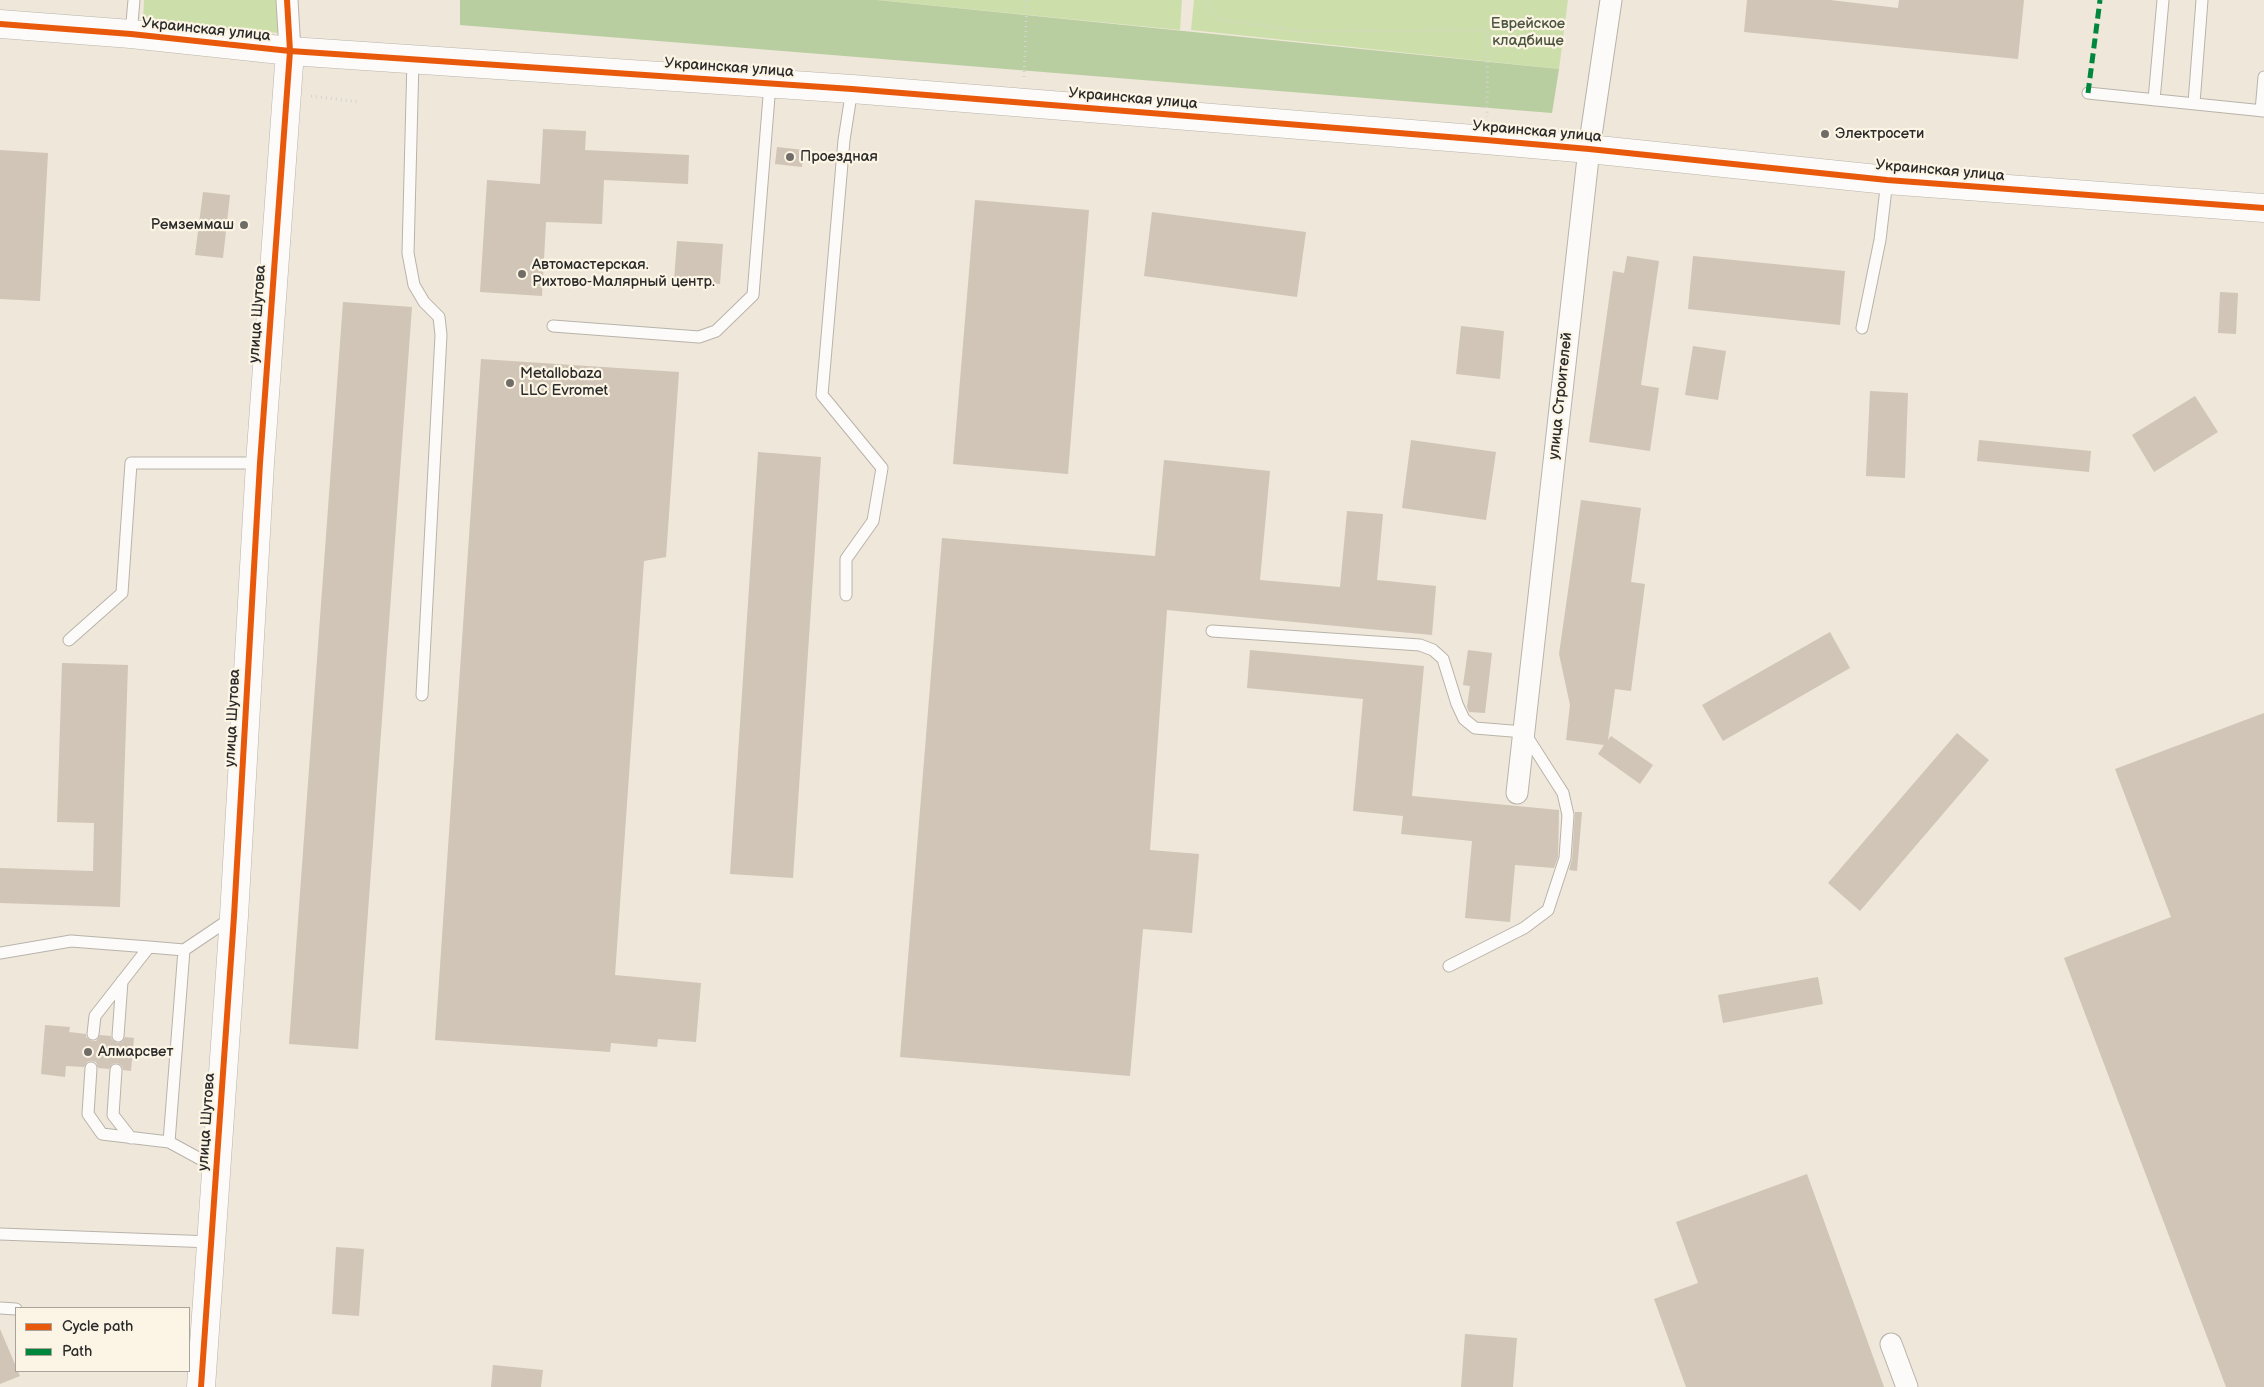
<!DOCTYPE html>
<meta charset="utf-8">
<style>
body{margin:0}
#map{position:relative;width:2264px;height:1387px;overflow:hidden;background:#efe7d9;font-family:"Balsamiq Sans",sans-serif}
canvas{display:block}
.legend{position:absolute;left:15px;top:1307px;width:175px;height:65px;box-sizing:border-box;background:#fcf5e5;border:1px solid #a8a49b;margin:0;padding:6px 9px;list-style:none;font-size:15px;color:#2b2b2b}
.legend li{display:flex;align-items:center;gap:10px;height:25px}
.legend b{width:25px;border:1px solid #a8a49b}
</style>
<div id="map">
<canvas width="2264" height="1387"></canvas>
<ul class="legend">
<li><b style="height:6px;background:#e8590c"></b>Cycle path</li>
<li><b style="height:6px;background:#00873e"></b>Path</li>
</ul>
</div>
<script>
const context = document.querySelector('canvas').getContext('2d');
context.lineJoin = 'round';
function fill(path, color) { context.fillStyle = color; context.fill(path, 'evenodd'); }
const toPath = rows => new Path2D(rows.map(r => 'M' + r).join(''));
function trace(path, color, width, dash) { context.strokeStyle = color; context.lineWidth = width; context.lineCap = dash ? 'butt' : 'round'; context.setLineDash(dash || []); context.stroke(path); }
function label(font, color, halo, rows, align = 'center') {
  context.font = font + ' "Balsamiq Sans",sans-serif'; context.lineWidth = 4.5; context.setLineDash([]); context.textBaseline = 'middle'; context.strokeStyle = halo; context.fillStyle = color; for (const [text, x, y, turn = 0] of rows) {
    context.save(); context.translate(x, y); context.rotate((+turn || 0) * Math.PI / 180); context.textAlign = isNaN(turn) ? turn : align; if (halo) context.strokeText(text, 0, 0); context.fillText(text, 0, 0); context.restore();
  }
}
fill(toPath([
 [144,0,278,0,280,33,143,22],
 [877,0,1182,0,1180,30],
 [1194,0,1568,0,1559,69,1191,30]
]), '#ccdfaa');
fill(toPath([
 [460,0,877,0,1559,69,1552,113,460,25]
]), '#b8cda0');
fill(toPath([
 [1747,0,1830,0,1898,8,1899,0,2024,0,2018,59,1744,32],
 [543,129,586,131,585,150,689,155,688,184,604,180,602,224,546,222,542,296,480,292,487,180,540,184],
 [777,147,804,150,802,167,775,164],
 [0,150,48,153,40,301,0,299],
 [203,192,230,195,223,258,195,255],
 [975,200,1089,210,1068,474,953,464],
 [1152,212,1306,232,1297,297,1144,276],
 [677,241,723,244,720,284,674,280],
 [1627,256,1659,261,1641,385,1659,388,1650,451,1589,442,1613,271,1624,273],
 [1693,256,1845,271,1840,325,1688,309],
 [2220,292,2238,293,2236,334,2218,333],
 [343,302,412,307,358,1049,289,1044],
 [1461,326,1504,331,1500,379,1456,374],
 [1693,346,1726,351,1718,400,1685,395],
 [481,359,679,372,666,557,644,561,615,975,701,983,696,1042,658,1039,657,1047,611,1043,610,1052,435,1040],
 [1870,391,1908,393,1905,478,1866,476],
 [2195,396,2218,432,2154,472,2132,435],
 [1411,440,1496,452,1486,520,1402,508],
 [1979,440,2091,451,2089,472,1977,461],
 [758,452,821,457,793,878,730,874],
 [1164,460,1270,471,1260,580,1340,587,1347,511,1383,514,1377,580,1436,586,1432,635,1167,610,1150,850,1199,854,1192,933,1143,929,1130,1076,900,1057,942,538,1155,556],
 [1581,500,1641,508,1631,582,1645,584,1631,691,1615,689,1608,740,1611,736,1653,765,1640,784,1598,754,1604,745,1566,740,1570,705,1559,654],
 [1830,632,1850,668,1723,741,1702,705],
 [1250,650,1424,666,1412,796,1559,810,1558,857,1554,868,1515,865,1510,922,1465,918,1472,841,1401,834,1403,816,1353,811,1363,699,1247,688],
 [1468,650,1492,653,1485,713,1469,712,1467,707,1470,686,1463,685],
 [62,663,128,665,120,907,0,903,0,868,93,871,94,823,57,822],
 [2264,713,2264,1387,2226,1387,2064,958,2171,917,2115,769],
 [1957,733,1989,760,1860,911,1828,883],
 [1575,812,1582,812,1577,871,1569,870,1572,859],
 [1818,977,1823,1004,1723,1023,1718,995],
 [45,1025,70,1027,69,1032,86,1034,86,1037,92,1041,96,1041,100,1035,111,1036,112,1040,117,1043,122,1042,125,1037,134,1038,131,1071,123,1070,122,1066,117,1063,112,1064,109,1069,98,1068,96,1062,91,1061,87,1062,84,1067,66,1066,65,1077,41,1074],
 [1807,1174,1884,1387,1686,1387,1654,1299,1698,1283,1676,1222],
 [336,1247,364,1249,359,1316,332,1314],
 [0,1329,20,1376,0,1384],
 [1465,1334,1517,1338,1513,1387,1461,1387],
 [493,1365,543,1370,541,1387,491,1387]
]), '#d0c5b6');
const service = toPath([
 [131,34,134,0],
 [413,60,408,253,414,285,424,302,439,317,441,335,422,695],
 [2088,93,2264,111],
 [2154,100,2163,0],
 [2194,103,2202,0],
 [2261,111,2264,77],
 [553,326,699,337,716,331,753,295,770,84],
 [1862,328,1880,240,1887,180],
 [846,595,846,559,873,521,882,468,822,395,844,140,852,89],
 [1212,631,1420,645,1433,650,1443,659,1457,704,1464,719,1475,728,1524,732,1563,793,1568,815,1565,858,1548,910,1524,928,1449,966],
 [69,640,122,593,131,463,260,463],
 [0,953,71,941,149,947],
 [93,1034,95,1016,149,947,184,950],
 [118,1036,122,981],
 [91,1068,88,1114,102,1134,169,1142],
 [116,1070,113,1115,131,1138],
 [215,1167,169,1142,184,950,233,917],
 [0,1234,212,1242],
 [0,1308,16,1309]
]);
const minor = toPath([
 [287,0,290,51],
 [1517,793,1589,149,1611,0],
 [1891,1344,1907,1387]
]);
const tertiary = toPath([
 [0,24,131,34,290,51,852,89,1486,140,1589,149,1887,180,2264,208],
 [201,1387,234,916,260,463,290,51]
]);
trace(service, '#b8b3aa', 13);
trace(minor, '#b8b3aa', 23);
trace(tertiary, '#b8b3aa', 29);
trace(toPath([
 [1207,0,1217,19,1298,31,1488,30,1487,117],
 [1024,77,1027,0],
 [311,96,359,102]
]), '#d5d3d0', 3, [1, 4]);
trace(service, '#fdfbf9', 11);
trace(minor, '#fdfbf9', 21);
trace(tertiary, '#fdfbf9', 28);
trace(toPath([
 [2088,93,2100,0]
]), '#00873e', 5, [10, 5]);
trace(toPath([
 [0,24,131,34,290,51,852,89,1486,140,1589,149,1887,180,2264,208],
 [201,1387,234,916,260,463,290,51,287,0]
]), '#e8590c', 6);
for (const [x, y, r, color] of [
 [1825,134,5,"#706d68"],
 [790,157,5,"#706d68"],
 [244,225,5,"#706d68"],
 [522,274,5,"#706d68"],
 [510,383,5,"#706d68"],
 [88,1052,5,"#706d68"]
]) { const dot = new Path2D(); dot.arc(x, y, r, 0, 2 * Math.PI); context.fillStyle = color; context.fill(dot); trace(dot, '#fcf5e5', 2); }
label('15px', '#4c5641', '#fcf5e5', [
 ["Еврейское",1528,24],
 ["кладбище",1528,41]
]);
label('15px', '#2b2b2b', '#fcf5e5', [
 ["Украинская улица",206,30,6],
 ["Украинская улица",729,68,4],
 ["Украинская улица",1133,99,5],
 ["Украинская улица",1537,132,5],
 ["Украинская улица",1940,171,5],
 ["улица Шутова",258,314,-86],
 ["улица Строителей",1561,396,-84],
 ["улица Шутова",233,718,-87],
 ["улица Шутова",207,1122,-86]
]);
label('15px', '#2b2b2b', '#fcf5e5', [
 ["Электросети",1835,134],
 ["Проездная",800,157],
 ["Ремземмаш",234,225,"right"],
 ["Автомастерская.",532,265],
 ["Рихтово-Малярный центр.",532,282],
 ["Metallobaza",520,374],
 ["LLC Evromet",520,391],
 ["Алмарсвет",98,1052]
], 'left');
</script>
